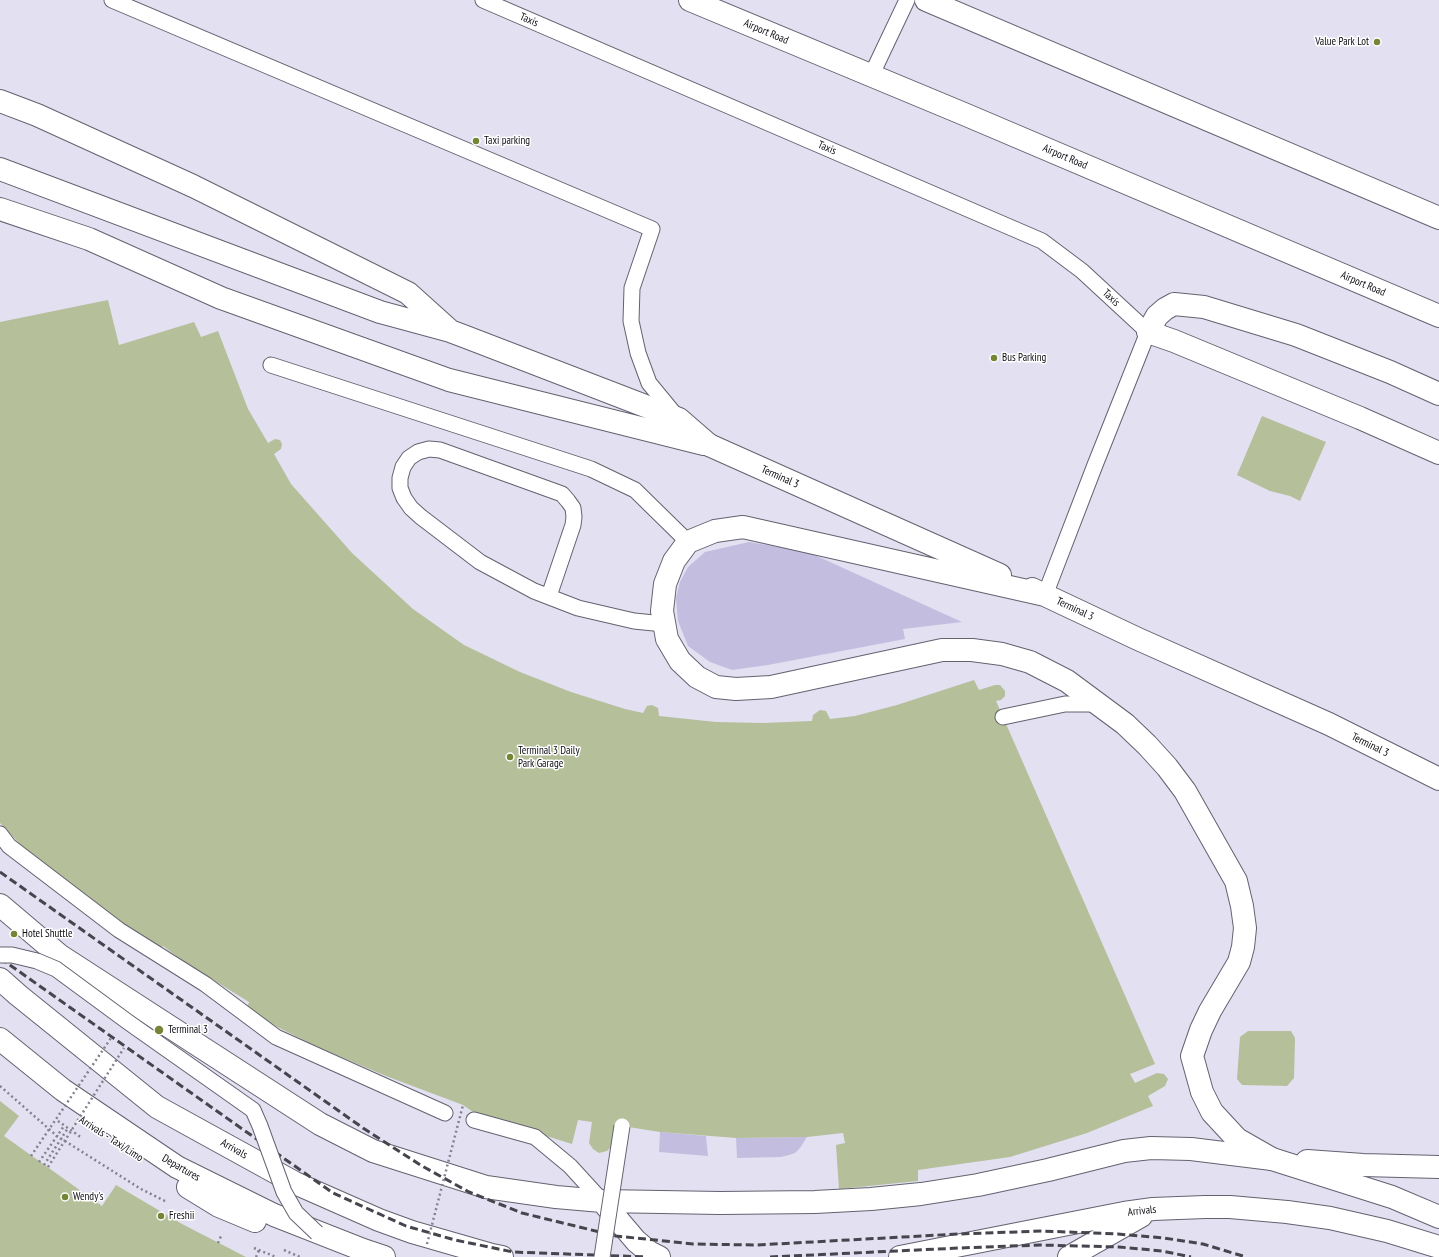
<!DOCTYPE html>
<style>
body{margin:0}
canvas{display:block;background:#e2e0f1}
</style>
<canvas width="1439" height="1257"></canvas>
<script>
const context = document.querySelector('canvas').getContext('2d');
context.lineJoin = 'round';
function fill(path, color) { context.fillStyle = color; context.fill(path, 'evenodd'); }
const toPath = rows => new Path2D(rows.map(r => 'M' + r).join(''));
function trace(path, color, width, dash) { context.strokeStyle = color; context.lineWidth = width; context.lineCap = dash ? 'butt' : 'round'; context.setLineDash(dash || []); context.stroke(path); }
function label(font, color, halo, rows, align = 'center') {
  context.font = font + ' "PT Sans Narrow",sans-serif'; context.lineWidth = 3; context.setLineDash([]); context.textBaseline = 'middle'; context.strokeStyle = halo; context.fillStyle = color; for (const [text, x, y, turn = 0] of rows) {
    context.save(); context.translate(x, y); context.rotate((+turn || 0) * Math.PI / 180); context.textAlign = isNaN(turn) ? turn : align; if (halo) context.strokeText(text, 0, 0); context.fillText(text, 0, 0); context.restore();
  }
}
fill(toPath([
 [749,542,808,552,962,622,903,629,905,639,768,665,732,670,710,662,688,646,678,621,676,598,680,582,688,567,705,552],
 [660,1132,706,1136,708,1156,659,1152],
 [807,1137,800,1148,795,1153,789,1155,781,1157,737,1158,736,1138]
]), '#c3bedf');
fill(toPath([
 [108,300,119,345,194,322,201,337,218,331,248,409,268,443,275,439,280,440,282,444,281,449,274,454,291,484,352,553,413,609,464,645,520,672,571,692,625,709,643,713,647,706,652,705,658,708,659,716,716,722,763,723,812,721,813,715,820,710,826,711,830,719,855,716,897,705,974,680,979,690,995,685,1000,685,1005,691,1005,696,1001,700,996,701,1155,1064,1130,1074,1135,1083,1157,1073,1164,1074,1168,1079,1165,1086,1148,1096,1153,1106,1087,1133,1010,1157,918,1170,918,1181,839,1189,836,1145,845,1143,843,1133,807,1137,736,1138,660,1132,622,1126,613,1145,607,1151,599,1153,593,1149,589,1143,592,1122,578,1120,572,1144,476,1114,463,1105,386,1076,311,1044,246,1011,249,1002,186,963,163,946,156,951,45,871,0,823,0,322],
 [1262,416,1326,442,1300,501,1290,496,1270,491,1237,475],
 [1248,1031,1291,1031,1295,1038,1294,1078,1287,1086,1242,1085,1237,1079,1240,1037],
 [0,1101,19,1116,4,1136,102,1206,116,1185,182,1224,246,1257,0,1257]
]), '#b5bf9a');
const lane = toPath([
 [112,0,652,229,632,288,631,321,638,353,649,383,677,417],
 [483,0,1042,241,1082,271,1148,332,1095,465,1045,595],
 [871,76,907,0],
 [271,365,591,469,635,490,688,542],
 [549,596,573,525,574,517,573,508,568,501,562,494,440,450,429,449,418,452,409,458,403,467,400,478,400,488,404,498,411,508,421,517,480,562,534,591,578,608,634,621,664,624],
 [1003,717,1065,704,1098,704],
 [0,834,9,846,119,930,205,984,276,1037,445,1113],
 [474,1120,535,1137,570,1166,602,1201]
]);
const street = toPath([
 [0,101,37,115,193,186,408,293,448,329],
 [0,169,380,312,450,331,466,337,679,419,709,445],
 [0,209,89,239,221,298,449,380,704,444],
 [1439,394,1390,372,1296,335,1204,307,1174,304,1165,309,1157,316,1148,332,1174,341,1360,418,1439,453],
 [0,905,59,955,320,1124,373,1151,486,1187,556,1197,602,1201,636,1241,649,1252,659,1257],
 [0,979,18,995,157,1107,295,1183,379,1220,412,1232,492,1255,502,1257],
 [0,1039,63,1090,177,1167,274,1215,363,1250,384,1257],
 [188,1187,219,1206,255,1221],
 [602,1201,720,1203,815,1202,871,1199,921,1194,978,1185,1048,1170,1124,1151,1151,1148,1191,1149,1272,1159],
 [900,1257,1124,1213,1153,1209,1205,1207,1230,1207,1287,1212,1330,1218,1387,1231,1439,1247],
 [1069,1257,1141,1216]
]);
const secondary = toPath([
 [690,0,964,114,1439,316],
 [926,0,1439,218],
 [709,445,1000,575],
 [1032,589,1138,639,1329,724,1439,779],
 [1045,595,743,527,715,531,688,542,674,561,665,584,662,611,667,639,680,661,697,677,716,687,736,689,771,687,942,650,972,650,1002,654,1030,662,1067,681,1125,724,1147,745,1167,767,1185,791,1236,881,1242,906,1245,928,1243,947,1239,962,1210,1011,1201,1030,1192,1056,1202,1092,1212,1112,1237,1139,1272,1159,1392,1197,1439,1217],
 [1307,1161,1363,1165,1439,1167]
]);
trace(lane, '#646270', 17);
trace(street, '#646270', 24);
trace(secondary, '#646270', 24);
trace(toPath([
 [0,1086,57,1136,141,1189,167,1202],
 [58,1121,82,1138],
 [39,1162,64,1126],
 [44,1165,68,1128],
 [218,1243,221,1236],
 [254,1248,276,1257],
 [284,1250,300,1257],
 [256,1257,259,1250]
]), '#83828e', 2.5, [2, 3]);
trace(lane, '#fff', 15);
trace(street, '#fff', 22);
trace(secondary, '#fff', 22);
trace(toPath([
 [0,872,363,1128,422,1166,469,1192,522,1213,616,1236,693,1244,757,1245,958,1234,1042,1231,1118,1234,1164,1238,1203,1244,1246,1257],
 [0,958,333,1193,406,1226,455,1240,513,1252,647,1257],
 [770,1257,959,1248,1040,1245,1119,1247,1162,1251,1191,1257]
]), '#46444d', 3, [8, 4]);
const laneBridge = toPath([
 [0,955,12,955,37,961,56,969,128,1022,253,1110,260,1126,284,1192,296,1213,317,1233],
 [602,1257,622,1126]
]);
trace(laneBridge, '#646270', 17, []);
trace(toPath([
 [31,1156,111,1038],
 [48,1167,124,1048],
 [427,1244,463,1105]
]), '#83828e', 2.5, [2, 3]);
trace(laneBridge, '#fff', 15);
for (const [x, y, r, color] of [
 [1377,42,4,"#748636"],
 [476,141,4,"#748636"],
 [994,358,4,"#748636"],
 [510,757,4,"#748636"],
 [14,934,4,"#748636"],
 [159,1030,5,"#748636"],
 [65,1197,4,"#748636"],
 [161,1216,4,"#748636"]
]) { const dot = new Path2D(); dot.arc(x, y, r, 0, 2 * Math.PI); context.fillStyle = color; context.fill(dot); trace(dot, '#fff', 1.5); }
label('11px', '#0d0c12', '#fff', [
 ["Taxis",529,20,23],
 ["Airport Road",766,32,23],
 ["Taxis",827,148,23],
 ["Airport Road",1065,157,23],
 ["Airport Road",1363,284,23],
 ["Taxis",1111,298,43],
 ["Terminal 3",780,477,24],
 ["Terminal 3",1075,609,25],
 ["Terminal 3",1370,745,26],
 ["Arrivals - Taxi/Limo",111,1139,33],
 ["Arrivals",234,1149,29],
 ["Departures",181,1168,30],
 ["Arrivals",1142,1211,-6]
]);
label('11px', '#0d0c12', '#fff', [
 ["Value Park Lot",1369,42,"right"],
 ["Taxi parking",484,141],
 ["Bus Parking",1002,358],
 ["Terminal 3 Daily",518,751],
 ["Park Garage",518,764],
 ["Hotel Shuttle",22,934],
 ["Terminal 3",168,1030],
 ["Wendy's",73,1197],
 ["Freshii",169,1216]
], 'left');
</script>
